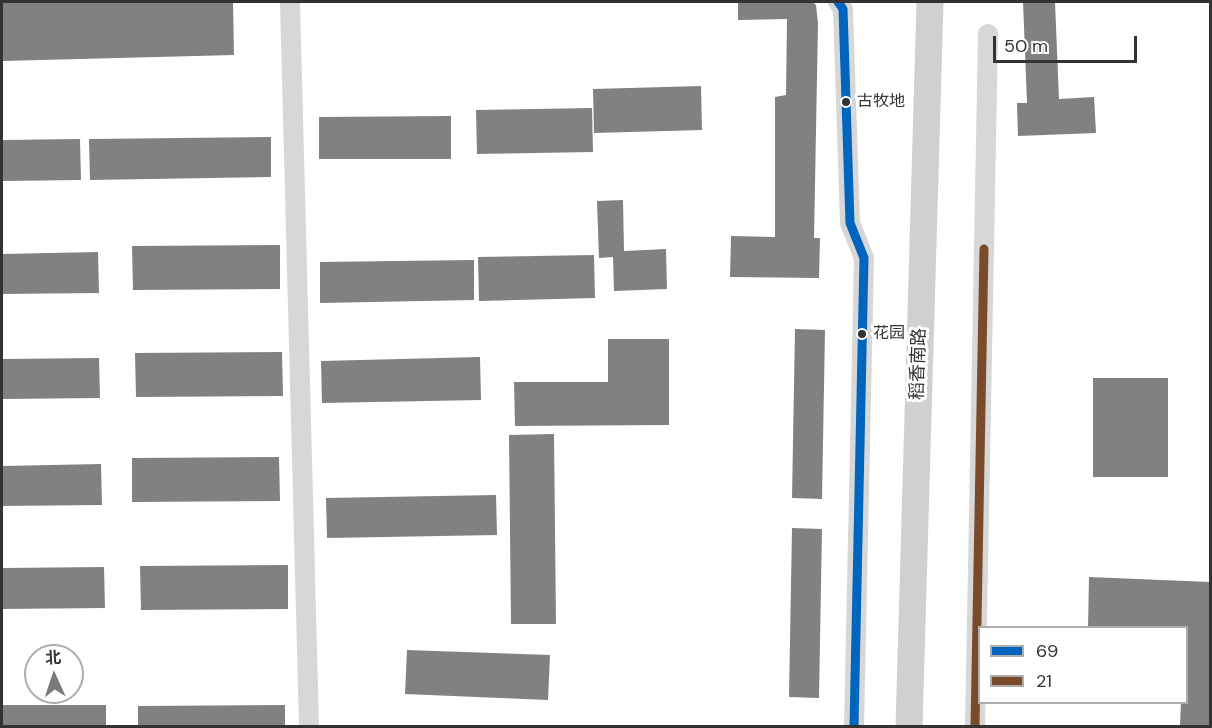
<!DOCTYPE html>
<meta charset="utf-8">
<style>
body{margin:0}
#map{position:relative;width:1212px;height:728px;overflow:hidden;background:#fff;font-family:"DM Sans","Noto Sans SC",sans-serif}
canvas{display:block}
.frame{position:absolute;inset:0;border:3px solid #333;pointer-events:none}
.legend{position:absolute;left:978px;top:626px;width:210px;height:78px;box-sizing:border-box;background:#fff;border:2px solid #adadad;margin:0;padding:8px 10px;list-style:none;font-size:18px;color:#333}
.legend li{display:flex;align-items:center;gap:12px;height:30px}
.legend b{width:30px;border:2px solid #adadad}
.north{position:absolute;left:24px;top:644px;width:60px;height:60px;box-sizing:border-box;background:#fff;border:2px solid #adadad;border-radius:50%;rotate:357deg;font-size:16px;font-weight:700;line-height:24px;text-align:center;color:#333}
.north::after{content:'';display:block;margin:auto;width:21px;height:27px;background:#7a7a7a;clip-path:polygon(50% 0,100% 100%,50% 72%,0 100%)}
.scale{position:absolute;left:993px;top:36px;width:144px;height:27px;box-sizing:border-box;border:3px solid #333;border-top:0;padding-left:8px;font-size:18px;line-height:21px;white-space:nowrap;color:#333;-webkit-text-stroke:4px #fff;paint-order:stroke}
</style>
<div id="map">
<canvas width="1212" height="728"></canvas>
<div class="frame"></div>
<ul class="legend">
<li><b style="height:8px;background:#0065bd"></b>69</li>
<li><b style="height:8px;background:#7a4b2a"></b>21</li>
</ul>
<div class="north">北</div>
<div class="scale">50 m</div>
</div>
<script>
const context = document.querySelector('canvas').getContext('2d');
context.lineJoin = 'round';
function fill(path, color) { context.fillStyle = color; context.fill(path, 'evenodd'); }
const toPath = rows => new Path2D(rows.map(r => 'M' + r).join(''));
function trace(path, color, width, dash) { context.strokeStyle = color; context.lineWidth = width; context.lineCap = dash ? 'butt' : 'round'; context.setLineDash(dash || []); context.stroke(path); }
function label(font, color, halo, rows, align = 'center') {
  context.font = font + ' "DM Sans","Noto Sans SC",sans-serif'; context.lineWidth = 6; context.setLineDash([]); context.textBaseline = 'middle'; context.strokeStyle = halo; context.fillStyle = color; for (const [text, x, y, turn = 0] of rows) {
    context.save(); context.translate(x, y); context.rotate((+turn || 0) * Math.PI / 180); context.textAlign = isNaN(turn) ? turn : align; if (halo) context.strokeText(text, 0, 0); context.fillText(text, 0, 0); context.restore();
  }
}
fill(toPath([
 [2,2,233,2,234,55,2,61],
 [738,2,813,2,816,5,818,23,814,238,820,238,819,278,730,277,731,236,775,237,775,97,786,95,787,19,738,20],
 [1023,2,1055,2,1059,99,1094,97,1096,133,1018,136,1017,103,1027,103],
 [701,86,702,130,594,133,593,89],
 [592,108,593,152,477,154,476,110],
 [451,116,451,159,319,159,319,117],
 [271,137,271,177,90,180,89,139],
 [80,139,81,180,2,181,2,140],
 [623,200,624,251,666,249,667,289,614,291,613,257,599,258,597,201],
 [280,245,280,289,133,290,132,246],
 [98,252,99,293,2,294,2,254],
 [594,255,595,298,479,301,478,257],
 [474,260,474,300,320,303,320,262],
 [795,329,825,330,822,499,792,498],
 [608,339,669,339,669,425,515,426,514,382,608,382],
 [282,352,283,396,136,397,135,353],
 [480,357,481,400,322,403,321,361],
 [99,358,100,398,2,399,2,359],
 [1093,378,1168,378,1168,477,1093,477],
 [554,434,556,624,511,624,509,435],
 [279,457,280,501,132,502,132,458],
 [101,464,102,505,2,506,2,466],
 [496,495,497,535,327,538,326,498],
 [792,528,822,529,819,698,789,697],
 [288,565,288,609,141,610,140,566],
 [104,567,105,608,2,609,2,568],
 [1089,577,1210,582,1210,725,1180,725,1181,702,1186,702,1186,628,1088,628],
 [407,650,550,655,548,700,405,694],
 [2,705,106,705,106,726,2,726],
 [285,705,285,726,138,726,138,706]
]), '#818181');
trace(toPath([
 [290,2,309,726],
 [838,2,843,9,850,223,864,258,854,726],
 [975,726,988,34]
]), '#d7d7d7', 20);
trace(toPath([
 [909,726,930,2]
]), '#d0d0d0', 27);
trace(toPath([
 [838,2,843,9,850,223,864,258,854,726]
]), '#0065bd', 9);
trace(toPath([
 [975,726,984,249]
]), '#7a4b2a', 9);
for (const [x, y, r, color] of [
 [846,102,5,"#333"],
 [862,334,5,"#333"]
]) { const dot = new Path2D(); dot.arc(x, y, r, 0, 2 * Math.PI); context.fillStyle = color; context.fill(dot); trace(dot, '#fff', 2); }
label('16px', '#333', '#fff', [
 ["古牧地",857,102],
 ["花园",873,334]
], 'left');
label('18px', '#333', '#fff', [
 ["稻香南路",919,364,-88]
]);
</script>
